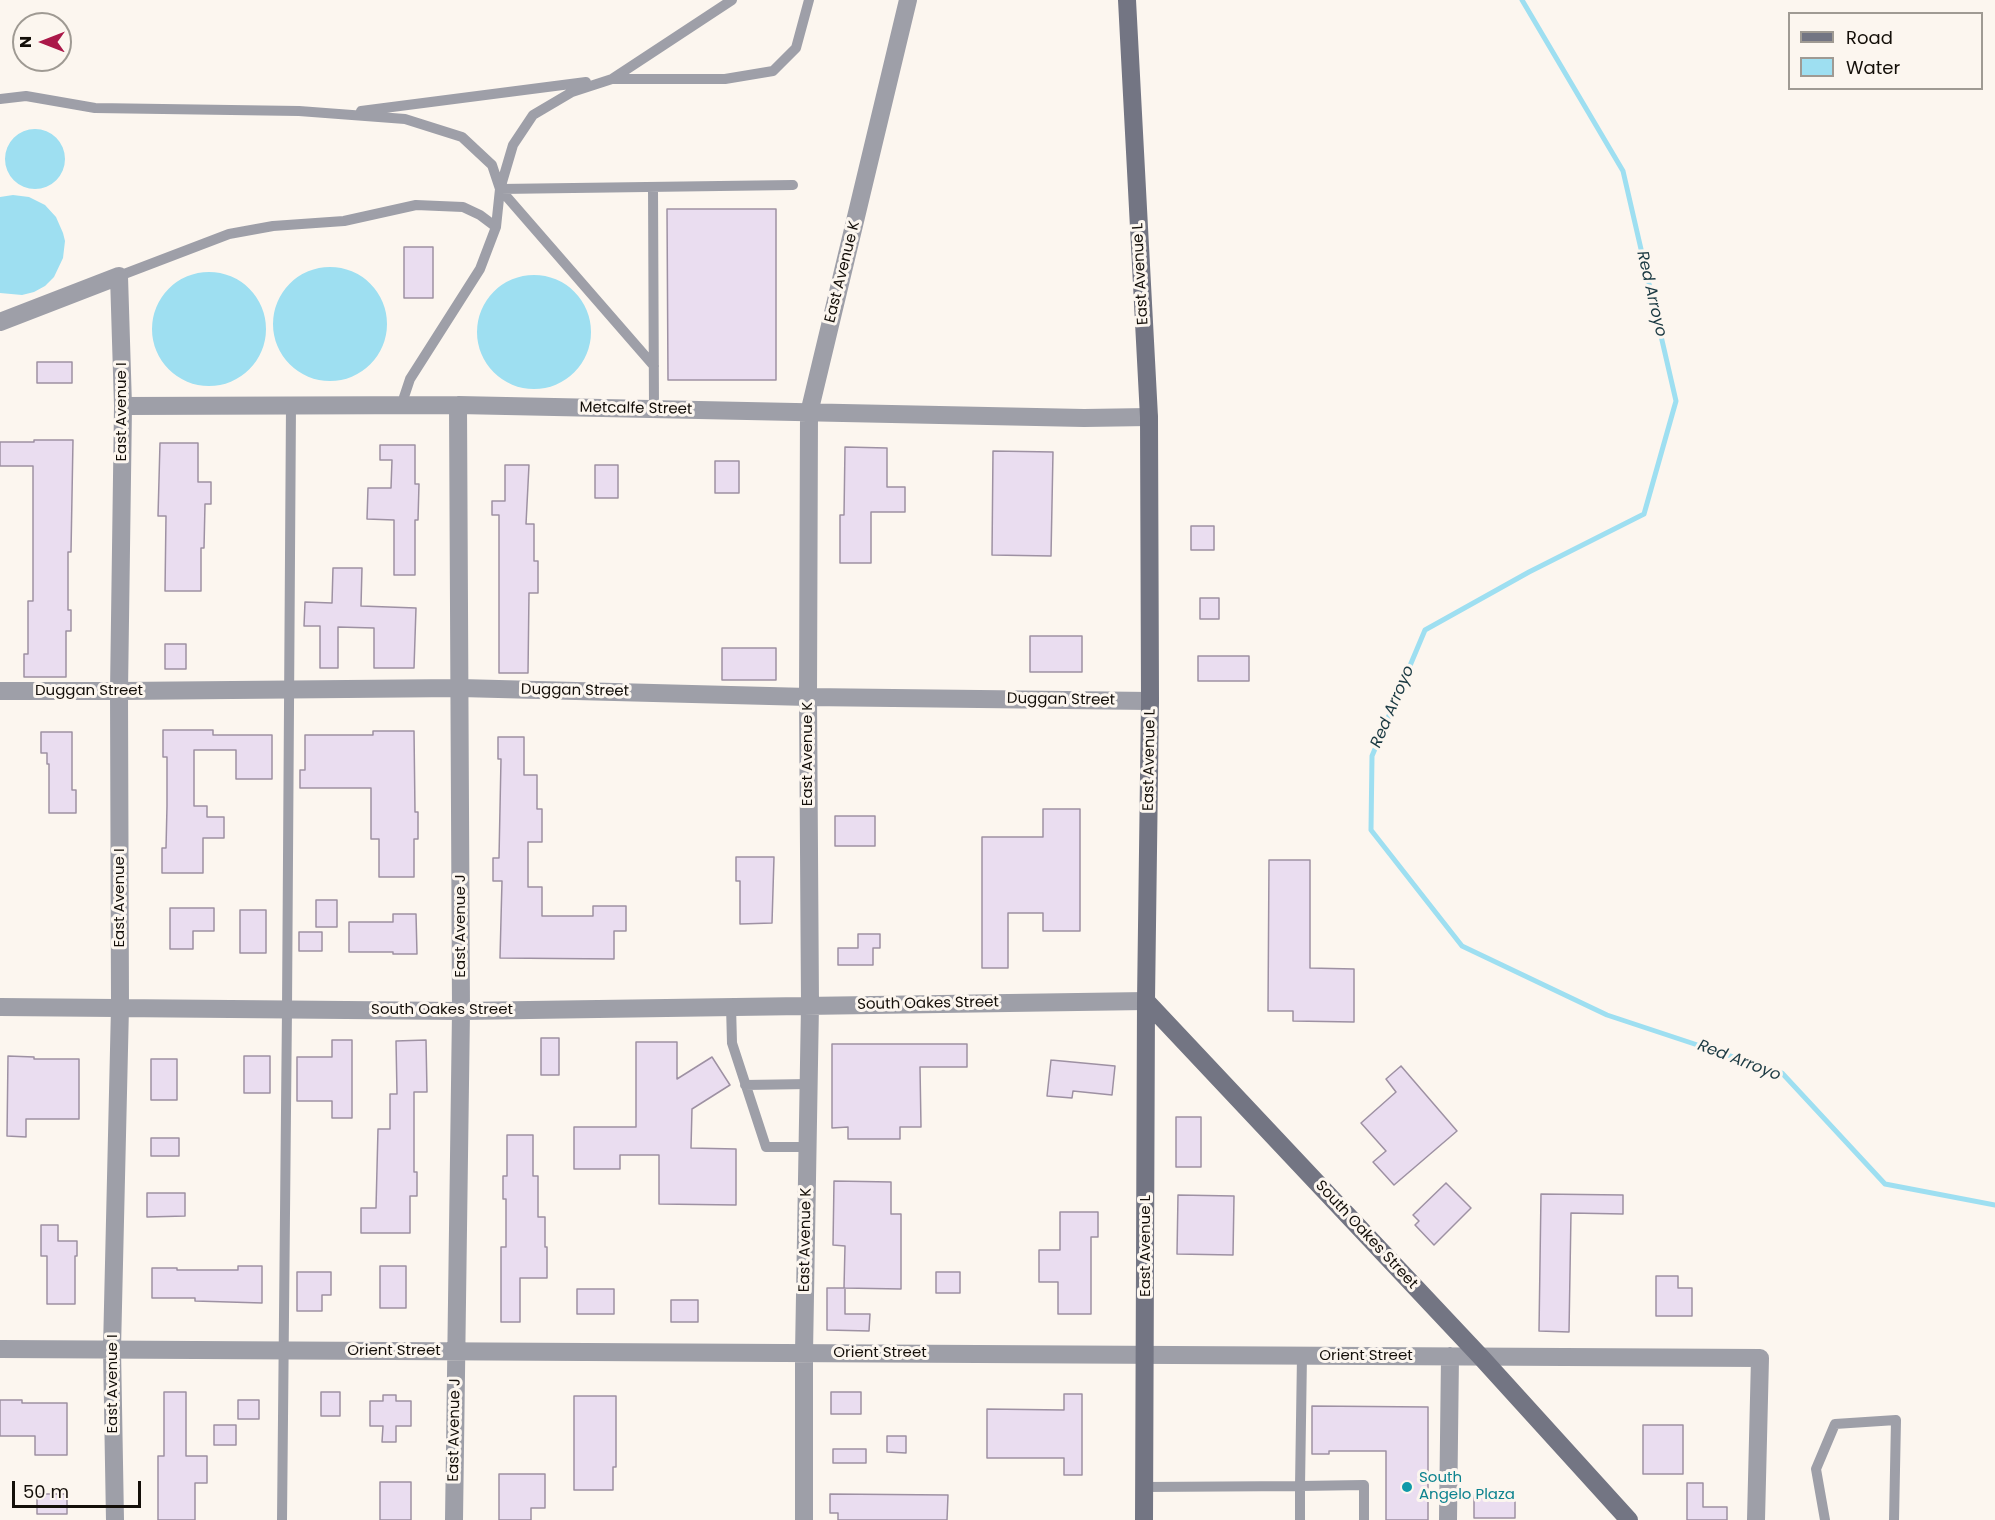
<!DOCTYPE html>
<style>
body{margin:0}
#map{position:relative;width:1995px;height:1520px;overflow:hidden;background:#fcf6ef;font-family:Poppins,sans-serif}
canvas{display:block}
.legend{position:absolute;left:1788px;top:12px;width:195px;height:78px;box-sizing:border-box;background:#fcf6ef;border:2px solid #9f9a93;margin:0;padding:8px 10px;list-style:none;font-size:18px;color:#140f09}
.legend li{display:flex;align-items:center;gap:12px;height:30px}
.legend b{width:30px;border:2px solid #9f9a93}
.north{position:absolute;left:12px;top:12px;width:60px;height:60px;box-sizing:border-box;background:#fcf6ef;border:2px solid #9f9a93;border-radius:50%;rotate:270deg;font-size:16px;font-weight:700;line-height:24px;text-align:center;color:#140f09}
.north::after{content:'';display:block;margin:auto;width:21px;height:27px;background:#ab1849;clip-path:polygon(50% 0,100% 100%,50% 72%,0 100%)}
.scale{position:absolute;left:12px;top:1481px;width:129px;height:27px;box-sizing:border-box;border:3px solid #140f09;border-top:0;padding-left:8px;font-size:18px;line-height:21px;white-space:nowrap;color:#140f09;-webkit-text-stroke:4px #fcf6ef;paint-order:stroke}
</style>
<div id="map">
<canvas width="1995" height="1520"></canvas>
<ul class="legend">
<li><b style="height:8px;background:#737583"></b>Road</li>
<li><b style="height:16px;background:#9edff1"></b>Water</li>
</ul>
<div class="north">N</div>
<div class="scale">50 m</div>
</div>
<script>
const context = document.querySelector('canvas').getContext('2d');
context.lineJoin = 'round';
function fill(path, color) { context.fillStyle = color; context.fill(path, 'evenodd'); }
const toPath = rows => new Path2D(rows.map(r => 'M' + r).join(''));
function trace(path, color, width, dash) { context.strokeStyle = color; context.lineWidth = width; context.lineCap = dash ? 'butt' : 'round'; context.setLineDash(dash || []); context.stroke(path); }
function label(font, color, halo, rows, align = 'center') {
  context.font = font + ' Poppins,sans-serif'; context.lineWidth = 6; context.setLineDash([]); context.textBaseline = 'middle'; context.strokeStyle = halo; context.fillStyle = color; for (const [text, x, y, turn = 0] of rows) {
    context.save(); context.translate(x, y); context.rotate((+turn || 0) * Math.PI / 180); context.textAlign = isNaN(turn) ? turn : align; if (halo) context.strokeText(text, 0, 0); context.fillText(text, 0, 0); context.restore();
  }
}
fill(toPath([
 '5 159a30 30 0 1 1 60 0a30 30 0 1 1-60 0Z',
 [13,195,29,197,45,205,56,217,63,233,65,241,63,258,54,277,45,286,34,292,22,295,0,293,0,197],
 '273 324a57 57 0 1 1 114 0a57 57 0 1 1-114 0Z',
 '152 329a57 57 0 1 1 114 0a57 57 0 1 1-114 0Z',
 '477 332a57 57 0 1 1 114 0a57 57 0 1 1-114 0Z'
]), '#9edff1');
trace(toPath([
 [1522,0,1623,171,1676,401,1644,514,1529,572,1425,630,1372,756,1371,830,1462,946,1607,1015,1782,1073,1885,1184,1995,1205]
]), '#9edff1', 5);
const building = toPath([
 [667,209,776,209,776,380,668,380,667,209],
 [404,247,433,247,433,298,404,298,404,247],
 [37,362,72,362,72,383,37,383,37,362],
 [34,440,73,440,71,552,68,552,68,610,71,610,71,631,66,631,66,677,24,677,24,654,28,654,28,601,33,601,33,466,0,466,0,442,34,442,34,440],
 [160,443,198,443,198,482,211,482,211,504,205,504,204,548,201,548,201,591,165,591,166,516,158,516,160,443],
 [380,445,415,445,415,484,419,484,418,520,415,520,415,575,394,575,394,520,367,519,368,488,391,488,392,460,380,460,380,445],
 [845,447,887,448,887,487,905,487,905,512,871,512,871,563,840,563,840,515,844,515,845,447],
 [993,451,1053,452,1051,556,992,555,993,451],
 [715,461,739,461,739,493,715,493,715,461],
 [505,465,529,465,526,524,534,524,534,561,538,561,538,593,529,593,528,673,499,673,499,515,492,515,492,501,505,501,505,465],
 [595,465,618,465,618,498,595,498,595,465],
 [1191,526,1214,526,1214,550,1191,550,1191,526],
 [333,568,362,568,361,606,416,608,414,668,374,668,374,628,338,627,338,668,320,668,320,626,304,626,305,602,332,603,333,568],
 [1200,598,1219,598,1219,619,1200,619,1200,598],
 [1030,636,1082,636,1082,672,1030,672,1030,636],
 [165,644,186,644,186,669,165,669,165,644],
 [722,648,776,648,776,680,722,680,722,648],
 [1198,656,1249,656,1249,681,1198,681,1198,656],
 [163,730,213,730,213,735,272,735,272,779,236,779,236,750,194,750,194,806,207,806,207,817,224,817,224,838,203,838,203,873,162,873,162,848,166,848,167,806,167,757,163,757,163,730],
 [373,731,414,731,415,812,418,812,418,839,414,839,414,877,379,877,379,839,371,839,371,788,300,788,300,770,305,770,305,735,373,735,373,731],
 [41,732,72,732,72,790,76,790,76,813,49,813,49,764,47,764,47,753,41,753,41,732],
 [498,737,524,737,524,775,537,775,537,809,542,809,542,842,528,842,528,887,542,887,542,916,593,916,593,906,626,906,626,931,614,931,614,959,500,958,502,881,493,881,493,858,499,858,501,759,498,759,498,737],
 [1043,809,1080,809,1080,931,1043,931,1043,913,1008,913,1008,968,982,968,982,837,1043,837,1043,809],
 [835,816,875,816,875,846,835,846,835,816],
 [736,857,774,857,772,923,740,924,740,881,736,881,736,857],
 [1269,860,1310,860,1310,968,1354,969,1354,1022,1293,1021,1293,1011,1268,1011,1269,860],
 [316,900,337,900,337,927,316,927,316,900],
 [170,908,214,908,214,931,193,931,193,949,170,949,170,908],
 [240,910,266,910,266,953,240,953,240,910],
 [393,914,416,914,417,954,393,954,393,952,349,952,349,922,393,922,393,914],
 [299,932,322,932,322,951,299,951,299,932],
 [858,934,880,934,880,948,873,948,873,965,838,965,838,948,858,948,858,934],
 [541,1038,559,1038,559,1075,541,1075,541,1038],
 [332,1040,352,1040,352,1118,332,1118,332,1101,297,1101,297,1057,332,1057,332,1040],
 [426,1040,427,1092,414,1092,414,1172,417,1172,417,1196,410,1196,410,1233,361,1233,361,1208,376,1208,378,1129,390,1129,390,1094,397,1094,396,1041,426,1040],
 [636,1042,677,1042,677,1079,712,1057,730,1085,692,1109,691,1148,736,1149,736,1205,659,1204,659,1155,620,1155,620,1169,574,1169,574,1127,636,1127,636,1042],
 [832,1044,967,1044,967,1067,920,1067,921,1127,900,1127,900,1139,848,1139,848,1127,832,1128,832,1044],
 [8,1056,34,1057,34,1059,79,1059,79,1119,26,1119,26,1137,7,1136,8,1056],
 [244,1056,270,1056,270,1093,244,1093,244,1056],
 [151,1059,177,1059,177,1100,151,1100,151,1059],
 [1051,1060,1115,1066,1112,1095,1073,1091,1072,1098,1047,1096,1051,1060],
 [1401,1066,1457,1131,1394,1185,1373,1162,1386,1151,1361,1123,1396,1092,1386,1079,1401,1066],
 [1176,1117,1201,1117,1201,1167,1176,1167,1176,1117],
 [507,1135,533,1135,533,1176,538,1176,538,1217,545,1217,545,1247,547,1247,547,1278,520,1278,520,1322,501,1322,501,1247,506,1247,506,1199,503,1199,503,1176,507,1176,507,1135],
 [151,1138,179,1138,179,1156,151,1156,151,1138],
 [834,1181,891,1182,891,1214,901,1214,901,1289,844,1288,845,1246,833,1245,834,1181],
 [1446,1183,1471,1208,1434,1245,1415,1225,1419,1221,1413,1215,1446,1183],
 [147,1193,185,1193,185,1216,147,1217,147,1193],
 [1541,1194,1623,1195,1623,1214,1571,1213,1569,1332,1539,1331,1541,1194],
 [1178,1195,1234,1196,1233,1255,1177,1254,1178,1195],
 [1060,1212,1098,1212,1098,1237,1091,1237,1091,1314,1058,1314,1058,1282,1039,1282,1039,1250,1060,1250,1060,1212],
 [41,1225,58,1225,58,1241,77,1241,77,1256,75,1256,75,1304,47,1304,47,1256,41,1256,41,1225],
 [238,1266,262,1266,262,1303,195,1301,195,1298,152,1298,152,1268,177,1268,177,1270,238,1270,238,1266],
 [380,1266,406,1266,406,1308,380,1308,380,1266],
 [297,1272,331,1272,331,1295,322,1295,322,1311,297,1311,297,1272],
 [936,1272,960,1272,960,1293,936,1293,936,1272],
 [1656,1276,1678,1276,1678,1288,1692,1288,1692,1316,1656,1316,1656,1276],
 [827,1288,845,1288,845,1314,870,1314,869,1331,827,1330,827,1288],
 [577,1289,614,1289,614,1314,577,1314,577,1289],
 [671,1300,698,1300,698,1322,671,1322,671,1300],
 [164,1392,186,1392,186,1456,207,1456,207,1483,195,1483,195,1520,158,1520,158,1456,164,1456,164,1392],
 [321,1392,340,1392,340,1416,321,1416,321,1392],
 [831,1392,861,1392,861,1414,831,1414,831,1392],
 [1064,1394,1082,1394,1082,1475,1064,1475,1064,1458,987,1458,987,1409,1064,1410,1064,1394],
 [383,1395,396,1395,396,1401,411,1401,411,1426,396,1426,396,1442,382,1442,383,1426,370,1426,370,1401,383,1401,383,1395],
 [574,1396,616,1396,616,1467,613,1467,613,1490,574,1490,574,1396],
 [0,1400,22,1400,22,1403,67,1403,67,1455,35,1455,35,1436,0,1436,0,1400],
 [238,1400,259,1400,259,1419,238,1419,238,1400],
 [1312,1406,1428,1407,1428,1520,1386,1520,1386,1451,1329,1451,1329,1454,1312,1454,1312,1406],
 [214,1425,236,1425,236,1445,214,1445,214,1425],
 [1643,1425,1683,1425,1683,1474,1643,1474,1643,1425],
 [887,1436,906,1436,906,1453,887,1452,887,1436],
 [833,1449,866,1449,866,1463,833,1463,833,1449],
 [499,1474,545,1474,545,1508,531,1508,531,1520,499,1520,499,1474],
 [380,1482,411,1482,411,1520,380,1520,380,1482],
 [1687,1483,1703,1483,1703,1507,1727,1507,1727,1520,1687,1520,1687,1483],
 [37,1494,67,1494,67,1514,37,1514,37,1494],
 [830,1494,948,1495,947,1520,838,1520,838,1513,830,1513,830,1494],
 [1474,1495,1515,1495,1515,1518,1474,1518,1474,1495]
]);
fill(building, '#eaddf0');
trace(building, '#9e91a3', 1.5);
trace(toPath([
 [614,79,725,79,773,71,796,48,809,0],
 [0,99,26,96,95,108,299,111,405,119,462,137,492,165,500,189,654,366],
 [361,111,586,82],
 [653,187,654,409],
 [500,189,793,185],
 [119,276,229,234,273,226,344,221,416,205,463,207,480,215,496,227],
 [405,405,404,397,410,379,480,269,496,227,500,189,513,145,533,115,572,92,612,79,732,0],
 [731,1006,732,1043,766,1147,807,1147],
 [745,1085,809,1084],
 [1302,1355,1300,1486,1364,1485,1364,1520],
 [1145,1487,1300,1486,1300,1520],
 [282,1520,287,1009,291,405],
 [1825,1520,1816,1469,1835,1424,1896,1420,1894,1520]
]), '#9e9fa8', 10);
trace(toPath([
 [0,322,119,276,123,406,119,691,120,1007,112,1349,115,1520],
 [123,406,458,405,1084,418,1149,417],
 [0,691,119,691,460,688,808,697,1150,701],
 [0,1007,461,1011,1146,1001],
 [0,1349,1760,1358,1756,1520],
 [454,1520,461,1011,458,405],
 [804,1520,804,1353,810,1005,808,697,809,413,908,0],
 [1448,1520,1450,1356]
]), '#9e9fa8', 18);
trace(toPath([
 [1127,0,1149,417,1150,701,1146,1001,1144,1520],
 [1146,1001,1480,1356,1629,1520]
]), '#737583', 18);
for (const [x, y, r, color] of [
 [1407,1487,6,"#0f9aa8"]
]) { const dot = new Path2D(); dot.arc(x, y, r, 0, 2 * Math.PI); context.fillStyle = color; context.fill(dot); trace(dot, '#fcf6ef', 2); }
label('15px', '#140f09', '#fcf6ef', [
 ["East Avenue K",843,272,-76],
 ["East Avenue L",1141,274,-93],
 ["Metcalfe Street",636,409,1],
 ["East Avenue I",122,412,-90],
 ["Duggan Street",89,691],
 ["Duggan Street",575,691,1],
 ["Duggan Street",1061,700,1],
 ["East Avenue K",808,754,-90],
 ["East Avenue L",1150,760,-89],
 ["East Avenue I",120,898,-90],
 ["East Avenue J",461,926,-90],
 ["South Oakes Street",928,1004,-1],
 ["South Oakes Street",442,1010],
 ["South Oakes Street",1366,1235,47],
 ["East Avenue K",806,1240,-89],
 ["East Avenue L",1146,1246,-90],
 ["Orient Street",394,1351],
 ["Orient Street",880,1353],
 ["Orient Street",1366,1356],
 ["East Avenue I",113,1384,-90],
 ["East Avenue J",455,1430,-89]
]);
label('15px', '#0d838f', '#fcf6ef', [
 ["South",1419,1478],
 ["Angelo Plaza",1419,1495]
], 'left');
label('italic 16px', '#193841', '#fcf6ef', [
 ["Red Arroyo",1651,294,77],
 ["Red Arroyo",1393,707,-67],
 ["Red Arroyo",1739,1061,21]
]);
</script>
